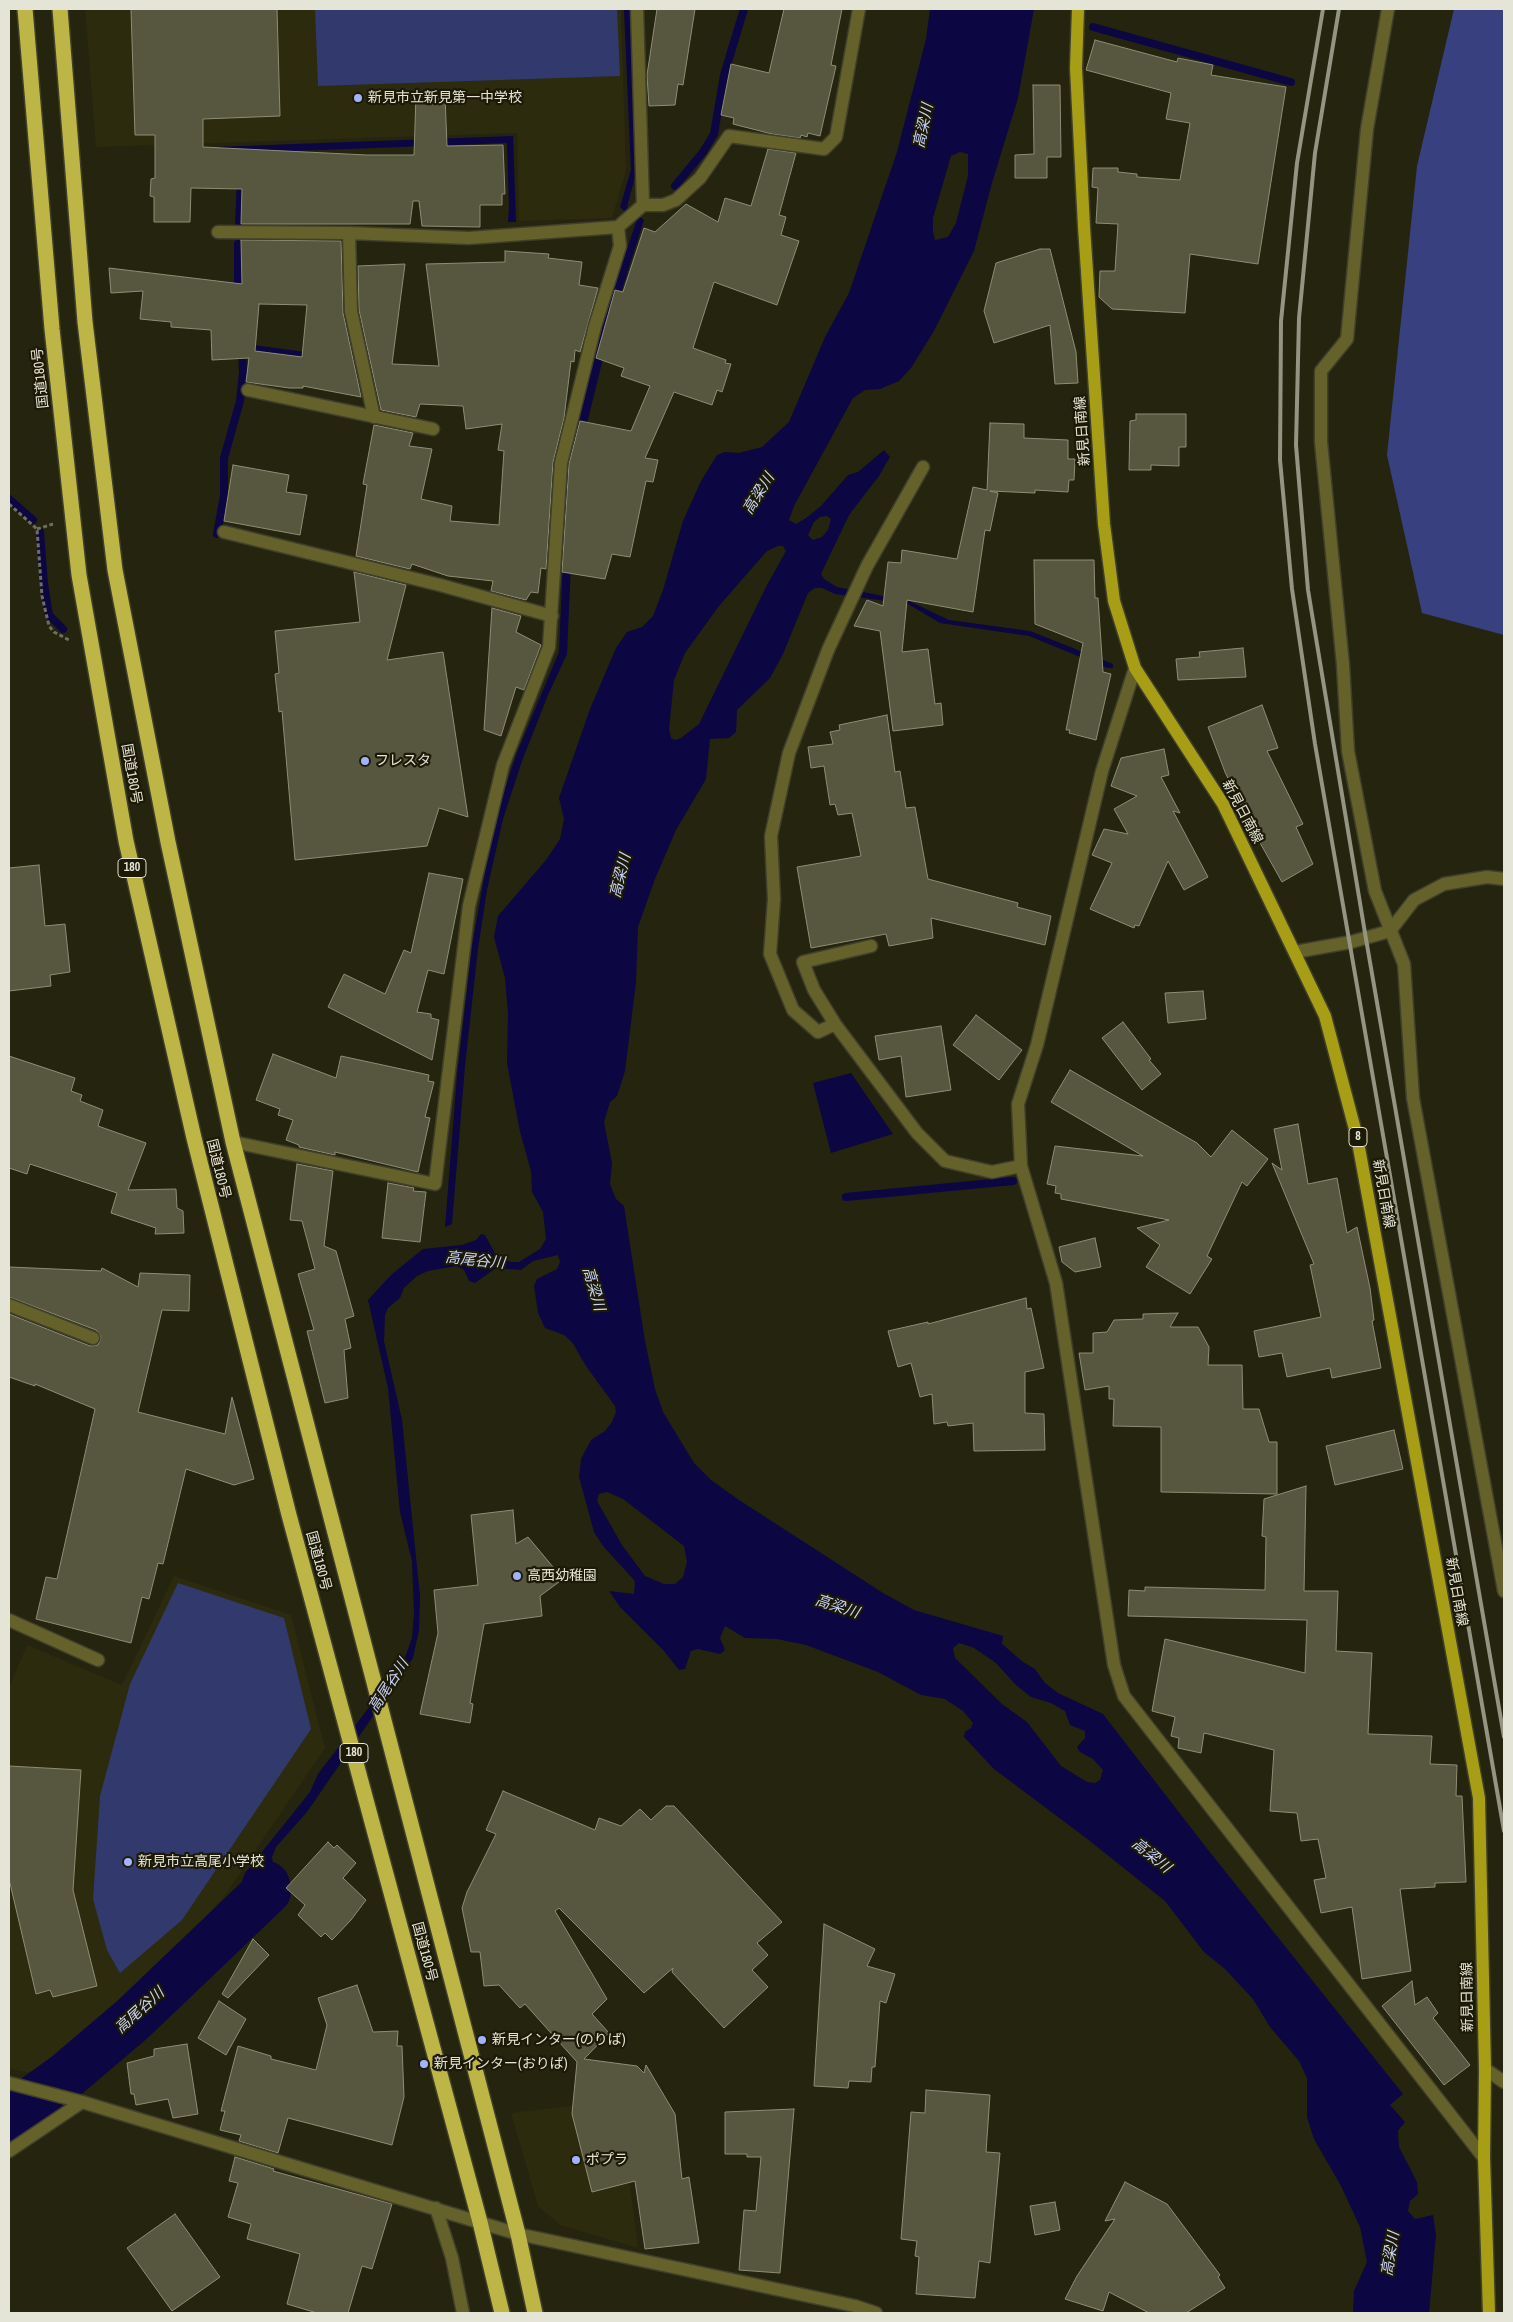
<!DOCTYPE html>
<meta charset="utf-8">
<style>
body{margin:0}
#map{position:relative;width:1513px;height:2322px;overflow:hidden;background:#25240f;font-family:"Archivo Narrow",sans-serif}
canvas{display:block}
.frame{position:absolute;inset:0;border:10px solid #e4e4d7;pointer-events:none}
</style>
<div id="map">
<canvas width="1513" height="2322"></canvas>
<div class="frame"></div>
</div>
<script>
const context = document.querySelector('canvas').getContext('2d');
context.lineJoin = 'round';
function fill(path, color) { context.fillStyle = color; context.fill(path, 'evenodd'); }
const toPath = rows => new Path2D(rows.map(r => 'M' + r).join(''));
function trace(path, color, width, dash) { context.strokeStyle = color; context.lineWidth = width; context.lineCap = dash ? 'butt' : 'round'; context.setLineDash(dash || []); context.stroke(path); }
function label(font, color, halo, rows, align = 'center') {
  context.font = font + ' "Archivo Narrow","Noto Sans JP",sans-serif'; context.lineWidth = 4.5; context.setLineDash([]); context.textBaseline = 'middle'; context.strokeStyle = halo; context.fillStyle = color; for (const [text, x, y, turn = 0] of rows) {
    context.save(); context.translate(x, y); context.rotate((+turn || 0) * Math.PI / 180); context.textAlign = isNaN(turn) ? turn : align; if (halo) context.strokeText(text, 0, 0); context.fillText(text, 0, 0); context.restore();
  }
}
fill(toPath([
 [85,9,621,9,626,171,612,218,519,221,517,133,96,147],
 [174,1576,291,1615,325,1748,223,1898,117,2016,44,2075,9,2069,9,1687,27,1645,122,1685],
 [619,2100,638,2248,560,2225,538,2206,511,2113]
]), '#2c2b0e');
fill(toPath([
 [315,9,617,9,620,76,318,86],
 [178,1583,284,1618,311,1729,182,1920,120,1973,107,1950,93,1899,100,1796,130,1684]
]), '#32396d');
fill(toPath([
 [1454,9,1504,9,1504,635,1422,613,1387,455,1417,166]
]), '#38407f');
fill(toPath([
 [624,9,630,9,636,173,627,207,644,220,613,318,575,472,567,654,548,695,522,761,503,819,487,890,478,949,465,1066,452,1224,445,1227,457,1076,472,946,484,878,496,817,516,755,559,652,567,474,586,387,606,313,636,222,620,207,631,170],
 [930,9,1034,9,1018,98,992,183,974,251,934,331,911,368,899,381,880,389,865,390,853,398,794,506,789,520,796,524,806,518,821,506,848,475,858,472,884,450,890,457,879,476,849,515,821,574,824,579,837,587,909,601,949,620,1030,631,1113,664,1113,668,1107,668,1029,636,940,623,908,604,835,594,822,588,815,588,808,593,783,654,770,678,737,710,736,732,729,738,710,739,706,779,676,830,655,879,638,927,636,982,625,1071,617,1096,610,1102,604,1122,612,1163,610,1184,616,1199,624,1206,645,1341,655,1389,663,1412,694,1463,711,1480,739,1500,883,1593,914,1610,1003,1636,1002,1644,1023,1662,1035,1669,1045,1683,1058,1693,1103,1714,1205,1846,1403,2094,1390,2105,1405,2122,1398,2131,1399,2147,1417,2182,1418,2194,1410,2201,1408,2211,1415,2219,1433,2215,1436,2235,1429,2313,1353,2313,1354,2291,1367,2262,1360,2227,1341,2186,1314,2139,1307,2117,1307,2078,1299,2061,1270,2027,1253,1999,1225,1969,1204,1952,1165,1901,1086,1838,994,1769,964,1737,965,1732,971,1728,973,1723,963,1711,945,1699,921,1695,878,1672,806,1645,777,1639,745,1638,725,1626,720,1638,725,1650,720,1654,698,1649,691,1651,685,1669,679,1670,664,1651,620,1607,609,1591,634,1594,635,1581,603,1546,594,1532,579,1477,581,1459,591,1440,605,1431,612,1422,616,1412,615,1406,586,1366,572,1342,564,1335,545,1328,538,1313,534,1286,537,1279,557,1269,560,1262,558,1255,533,1261,521,1270,496,1268,475,1283,469,1281,464,1270,457,1266,428,1271,417,1276,404,1288,400,1298,388,1308,385,1315,384,1341,402,1420,420,1596,419,1630,413,1658,307,1812,276,1847,272,1857,277,1890,230,1936,213,1927,253,1893,258,1883,262,1852,310,1792,318,1774,403,1663,412,1638,414,1614,412,1561,400,1512,388,1388,368,1300,391,1275,423,1249,462,1245,476,1240,481,1234,485,1235,497,1257,511,1262,519,1262,540,1249,546,1239,543,1212,532,1192,531,1171,520,1132,507,1063,508,1013,505,978,494,937,498,916,546,860,560,839,564,819,559,798,590,709,616,648,627,632,642,627,653,616,663,590,683,521,701,481,717,455,725,452,739,453,762,447,789,422,825,337,849,293,897,152,926,39],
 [960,152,968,154,968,176,956,223,948,237,935,240,933,232,933,218,951,156],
 [827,516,831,519,828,530,822,537,813,540,808,535,814,522,820,517],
 [778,546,783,546,786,551,767,585,699,724,681,738,675,740,671,738,669,729,674,680,685,653,719,606,767,551],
 [607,1492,623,1499,684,1546,687,1562,683,1577,675,1584,664,1584,645,1576,622,1545,597,1501,599,1494],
 [959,1643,974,1648,996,1663,1016,1685,1031,1697,1051,1703,1065,1711,1070,1725,1085,1731,1085,1738,1077,1747,1080,1752,1093,1759,1103,1770,1100,1780,1095,1783,1087,1782,1061,1766,1027,1722,1002,1704,955,1658,953,1648],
 [513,136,516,222,508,222,509,207,507,143,160,156,160,149],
 [851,1073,893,1134,831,1153,813,1083]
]), '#0c0642');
trace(toPath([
 [1093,27,1291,82],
 [675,186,703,152,714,134,724,75,744,9],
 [239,225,241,180],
 [238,244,238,293],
 [246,348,312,357],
 [9,499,33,520],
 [40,532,44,584,49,615,63,629],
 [217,534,224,496,224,458,240,401,243,372,242,349],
 [846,1197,1013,1181]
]), '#0c0642', 8);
trace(toPath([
 [9,2117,66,2076,133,2019,267,1891,266,1885]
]), '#0c0642', 48);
const building = toPath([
 [131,9,277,9,280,116,203,119,203,147,367,155,414,155,416,96,445,96,447,146,503,145,505,194,502,194,502,205,480,205,480,227,422,226,419,201,413,201,410,224,241,224,242,189,191,188,190,222,154,222,154,197,150,196,151,179,155,178,155,135,135,135,131,9],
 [657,9,695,9,683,85,678,84,675,105,649,106,647,75,657,9],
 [784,9,842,9,831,65,836,66,820,136,808,133,807,137,801,135,800,138,772,134,733,124,734,118,721,115,731,64,769,73,784,9],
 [1095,40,1177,62,1178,58,1213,65,1211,75,1286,87,1258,264,1190,254,1185,313,1112,309,1099,297,1100,271,1115,271,1118,224,1096,223,1098,188,1092,187,1093,168,1118,168,1118,172,1137,174,1137,177,1180,180,1190,123,1166,119,1171,93,1086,70,1095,40],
 [1033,85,1060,85,1061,157,1047,157,1047,178,1015,178,1015,155,1034,154,1033,85],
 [768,149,796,153,779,215,786,217,781,235,799,241,777,305,714,282,693,348,726,360,725,363,731,364,722,392,717,390,712,405,674,392,645,458,658,460,653,482,646,481,630,557,612,554,605,579,562,572,569,464,580,421,631,431,650,386,621,376,624,368,596,358,615,290,623,292,644,228,655,232,686,204,718,222,725,198,751,206,768,149],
 [241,240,341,241,343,313,361,397,303,386,303,388,289,388,246,382,249,358,212,360,211,330,171,327,171,322,140,319,143,291,111,293,109,268,242,284,241,240],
 [259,304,307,305,302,357,255,351,259,304],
 [1040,249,1050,249,1076,352,1078,383,1055,384,1050,325,994,343,984,311,996,263,1040,249],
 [505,251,549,254,548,258,582,262,579,285,598,288,580,352,575,350,574,362,571,361,564,418,553,462,546,569,541,568,538,593,531,592,526,600,491,591,493,581,448,576,412,564,410,569,356,556,367,485,363,484,374,425,413,433,409,446,432,449,421,499,452,506,450,521,499,525,504,451,498,450,502,424,466,429,463,406,420,404,416,417,381,410,359,310,358,266,405,264,392,364,439,366,426,264,505,262,505,251],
 [1136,414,1186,414,1186,447,1179,447,1179,466,1151,465,1151,470,1129,470,1130,421,1136,420,1136,414],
 [990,423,1024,424,1024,438,1068,440,1068,459,1075,459,1074,480,1069,480,1068,492,1035,490,1035,493,990,491,998,493,990,531,985,530,973,612,907,600,902,652,928,649,935,704,941,703,943,725,893,731,880,631,854,626,867,600,883,606,888,562,901,563,902,550,957,559,973,487,987,490,990,423],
 [233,465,289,475,286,492,307,495,300,535,224,521,233,465],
 [1034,560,1094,560,1095,598,1098,598,1103,672,1111,674,1096,740,1069,733,1070,730,1066,730,1083,643,1035,624,1034,560],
 [354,572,406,585,387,660,443,652,468,817,439,808,427,846,295,860,282,711,279,712,275,674,279,673,275,631,360,622,354,572],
 [492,608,521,616,516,632,541,645,524,690,516,687,501,736,484,730,492,608],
 [1243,648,1246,677,1178,680,1176,659,1200,657,1199,652,1243,648],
 [1262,705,1278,748,1267,751,1303,824,1296,827,1313,864,1282,882,1250,825,1225,772,1208,727,1262,705],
 [887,715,895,772,900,771,906,808,915,807,928,879,1018,903,1017,907,1051,916,1045,945,931,918,933,938,889,946,886,934,811,948,797,867,861,856,852,813,838,815,835,804,830,805,824,766,811,768,808,747,833,744,830,732,840,730,839,725,887,715],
 [1164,749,1169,775,1161,777,1180,813,1173,811,1208,877,1184,890,1168,861,1139,926,1135,925,1134,928,1090,909,1112,863,1092,855,1104,829,1128,834,1114,809,1137,796,1111,786,1121,758,1164,749],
 [39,865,45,926,65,924,70,972,50,975,51,986,9,991,9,868,39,865],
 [429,873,463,879,444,974,428,970,417,1012,431,1014,431,1018,439,1020,432,1060,328,1007,344,974,385,994,404,950,411,953,429,873],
 [1203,991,1206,1019,1168,1023,1165,993,1203,991],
 [976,1015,1022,1050,999,1080,953,1045,976,1015],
 [1123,1022,1151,1059,1149,1060,1161,1074,1142,1090,1102,1038,1123,1022],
 [941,1026,951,1090,906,1097,901,1056,879,1060,875,1036,941,1026],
 [273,1054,336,1078,341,1056,429,1075,428,1081,434,1082,425,1117,430,1118,418,1172,335,1152,335,1155,299,1147,299,1145,286,1140,293,1120,278,1115,280,1109,256,1100,273,1054],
 [9,1056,75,1078,71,1091,82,1095,80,1101,103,1110,98,1126,146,1143,128,1190,176,1189,177,1208,183,1211,184,1233,155,1234,156,1228,111,1213,117,1193,30,1164,27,1174,9,1168,9,1056],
 [1070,1070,1197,1143,1211,1157,1232,1130,1268,1159,1247,1186,1242,1182,1207,1256,1212,1259,1190,1294,1146,1267,1160,1245,1137,1228,1169,1220,1061,1199,1061,1194,1055,1193,1056,1186,1047,1184,1055,1146,1143,1156,1051,1102,1070,1070],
 [1298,1124,1308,1184,1337,1178,1347,1233,1357,1227,1370,1288,1374,1320,1372,1321,1381,1368,1332,1378,1330,1368,1287,1377,1282,1353,1259,1357,1254,1331,1321,1317,1310,1265,1314,1264,1272,1163,1282,1170,1274,1129,1298,1124],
 [297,1164,333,1171,324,1246,336,1251,354,1316,345,1319,351,1348,344,1350,348,1398,325,1403,307,1331,314,1330,298,1274,315,1269,302,1221,290,1220,297,1164],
 [388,1183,414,1188,413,1191,426,1192,420,1242,382,1238,388,1183],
 [1095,1238,1101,1267,1075,1272,1062,1262,1059,1247,1095,1238],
 [9,1267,101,1271,102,1268,138,1287,140,1273,190,1275,189,1311,162,1310,138,1412,225,1434,232,1397,254,1479,234,1485,186,1469,163,1564,158,1563,149,1599,142,1597,131,1643,36,1619,46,1577,57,1579,95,1409,35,1384,35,1386,9,1377,9,1314,90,1346,98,1345,101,1337,96,1330,9,1297,9,1267],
 [1026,1298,1027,1309,1031,1308,1044,1368,1025,1372,1025,1413,1044,1414,1045,1450,974,1451,973,1423,948,1426,947,1422,934,1424,932,1394,920,1397,911,1363,898,1367,888,1331,928,1322,928,1324,1026,1298],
 [1178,1313,1170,1327,1198,1327,1209,1347,1208,1365,1242,1365,1243,1409,1259,1409,1269,1442,1277,1442,1277,1494,1161,1492,1161,1427,1113,1426,1114,1399,1109,1399,1109,1386,1085,1390,1079,1353,1093,1353,1093,1333,1107,1332,1114,1320,1143,1319,1143,1314,1178,1313],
 [1394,1430,1403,1469,1335,1485,1326,1446,1394,1430],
 [1306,1486,1304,1591,1338,1591,1336,1651,1372,1653,1368,1734,1432,1736,1430,1764,1457,1765,1456,1796,1462,1796,1466,1882,1435,1883,1435,1887,1400,1889,1411,1971,1362,1979,1352,1907,1321,1913,1314,1880,1326,1878,1318,1839,1301,1841,1297,1813,1270,1811,1274,1750,1204,1733,1201,1753,1178,1748,1179,1738,1171,1736,1175,1717,1152,1711,1165,1639,1305,1673,1307,1620,1128,1616,1129,1590,1145,1591,1145,1587,1265,1590,1266,1537,1262,1536,1264,1499,1306,1486],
 [513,1510,516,1544,528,1537,563,1579,540,1596,542,1616,484,1624,470,1703,473,1704,470,1723,420,1714,438,1633,434,1590,478,1585,471,1515,513,1510],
 [9,1766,81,1770,73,1890,97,1986,53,1997,50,1990,36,1994,9,1879,9,1766],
 [503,1791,595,1830,599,1818,621,1826,640,1809,651,1820,666,1806,674,1806,782,1922,757,1943,768,1955,752,1970,768,1987,724,2028,672,1972,673,1968,644,1993,559,1908,555,1911,607,1999,592,2014,609,2033,584,2059,637,2066,644,2073,646,2065,675,2114,682,2179,689,2177,699,2243,645,2249,635,2181,592,2192,572,2114,577,2062,525,2004,520,2008,499,1985,484,1986,480,1952,471,1952,462,1908,467,1892,496,1834,486,1830,503,1791],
 [328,1842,334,1848,337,1845,356,1863,343,1878,366,1900,351,1920,332,1940,325,1933,321,1937,298,1915,305,1905,286,1888,328,1842],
 [824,1924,875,1949,867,1966,895,1974,886,2003,880,2001,875,2067,872,2067,871,2082,849,2081,848,2088,814,2086,824,1924],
 [253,1939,269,1955,228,1998,222,1994,253,1939],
 [1412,1981,1415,2005,1427,1997,1438,2013,1433,2018,1470,2065,1444,2085,1382,2006,1412,1981],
 [357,1985,373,2032,398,2031,397,2046,402,2046,404,2097,392,2145,288,2118,278,2153,239,2141,241,2135,220,2130,225,2111,221,2111,238,2046,271,2056,271,2059,316,2070,327,2025,318,1998,357,1985],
 [219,2001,246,2019,226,2055,198,2038,219,2001],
 [187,2044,198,2114,173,2118,168,2099,136,2105,134,2094,131,2094,127,2063,154,2056,154,2049,187,2044],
 [926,2090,990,2095,986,2152,1000,2153,990,2263,979,2261,975,2298,916,2294,919,2257,915,2256,917,2241,901,2239,911,2112,925,2113,926,2090],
 [794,2109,780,2273,739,2270,744,2210,756,2211,761,2157,747,2157,747,2154,725,2154,725,2112,794,2109],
 [235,2157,274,2169,273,2171,392,2204,372,2269,362,2266,348,2313,317,2313,287,2304,300,2254,247,2239,251,2224,228,2217,238,2183,229,2181,235,2157],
 [1125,2182,1167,2204,1220,2275,1218,2277,1225,2288,1186,2313,1149,2313,1109,2292,1103,2311,1065,2299,1077,2276,1115,2219,1105,2221,1125,2182],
 [1055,2202,1060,2230,1035,2235,1030,2206,1055,2202],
 [175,2214,220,2277,172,2311,127,2248,175,2214]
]);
fill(building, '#57563f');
trace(building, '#8e8d75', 1);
const minor = toPath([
 [1388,9,1367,129,1347,339,1321,371,1321,442,1343,665,1348,751,1375,891,1404,964,1413,1098,1504,1591],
 [643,205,663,205,676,200,700,178,729,136,824,149,836,137,859,9],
 [218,232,349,233,469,238,618,227],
 [349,233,351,311,374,417],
 [248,390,433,429],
 [224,532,440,585,552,616],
 [1135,668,1102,771,1037,1045,1018,1104,1021,1166,1056,1283,1114,1665,1124,1696,1484,2158],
 [871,946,803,962,814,990,835,1024,917,1133,945,1161,992,1172,1021,1166],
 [1295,952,1351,942,1390,931,1414,900,1444,884,1487,877,1504,879],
 [835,1024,818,1032,793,1010,770,954,774,899,771,836,789,753,828,650,867,566,923,467],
 [233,1142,435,1184,469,906,503,765,549,647,561,463,595,326,620,246,618,227,643,205,637,9],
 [9,1305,93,1338],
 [9,1620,98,1660],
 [1485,2069,1504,2082],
 [9,2083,82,2102,518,2234,855,2306,876,2313],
 [9,2151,82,2102],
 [436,2208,452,2258,463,2313]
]);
const major = toPath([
 [1078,9,1076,68,1084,227,1104,524,1114,601,1135,668,1223,804,1325,1016,1357,1137,1479,1798,1485,2069,1484,2158,1489,2313]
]);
const highway = toPath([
 [25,9,52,329,79,575,126,841,194,1138,289,1515,480,2222,502,2313],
 [60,9,85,322,115,570,168,842,233,1142,518,2234,535,2313]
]);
trace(minor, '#403f2b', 15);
trace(major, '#403f2b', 15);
trace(highway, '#403f2b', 18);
trace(toPath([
 [9,504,37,529,42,596,49,626,54,632,69,640],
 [37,529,53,524]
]), '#706f5e', 3, [4, 2.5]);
trace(minor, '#64612b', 12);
trace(major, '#a79e15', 12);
trace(highway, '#bdb545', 15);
trace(toPath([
 [1323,9,1297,163,1281,321,1280,460,1292,589,1315,744,1504,1831],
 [1339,9,1315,153,1299,318,1296,445,1308,590,1366,939,1504,1737]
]), '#949483', 4);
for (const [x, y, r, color] of [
 [358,98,5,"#a3b2fd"],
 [365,761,5,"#a3b2fd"],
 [517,1576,5,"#a3b2fd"],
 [128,1862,5,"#a3b2fd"],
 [482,2040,5,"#a3b2fd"],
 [424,2064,5,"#a3b2fd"],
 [576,2160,5,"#a3b2fd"]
]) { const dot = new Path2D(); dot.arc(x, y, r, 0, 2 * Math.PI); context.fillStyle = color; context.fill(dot); trace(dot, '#1c1a06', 2); }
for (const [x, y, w] of [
 [132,868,28],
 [1358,1137,18],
 [354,1753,28]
]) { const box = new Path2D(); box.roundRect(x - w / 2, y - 9.5, w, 19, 4); context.fillStyle = '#1c1a06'; context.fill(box); trace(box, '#e4e4d7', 1); }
label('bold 12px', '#e4e4d7', null, [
 ["180",132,868],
 ["8",1358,1137],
 ["180",354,1753]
]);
label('14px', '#e4e4d7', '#1c1a06', [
 ["新見市立新見第一中学校",368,98],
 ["フレスタ",375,761],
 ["高西幼稚園",527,1576],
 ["新見市立高尾小学校",138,1862],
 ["新見インター(のりば)",492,2040],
 ["新見インター(おりば)",434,2064],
 ["ポプラ",586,2160]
], 'left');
label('14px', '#e4e4d7', '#1c1a06', [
 ["国道180号",41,378,-96],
 ["新見日南線",1083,431,-94],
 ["国道180号",131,774,80],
 ["新見日南線",1242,812,62],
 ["国道180号",218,1169,76],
 ["新見日南線",1383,1194,80],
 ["国道180号",318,1561,75],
 ["新見日南線",1456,1592,80],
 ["国道180号",424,1952,75],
 ["新見日南線",1468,1997,-91]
]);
label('italic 15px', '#cad3fa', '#1c1a06', [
 ["高梁川",924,126,-78],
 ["高梁川",759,494,-58],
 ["高梁川",621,876,-76],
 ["高尾谷川",475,1261,6],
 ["高梁川",593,1289,74],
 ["高梁川",837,1607,18],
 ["高尾谷川",389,1686,-57],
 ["高梁川",1151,1856,39],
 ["高尾谷川",140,2011,-42],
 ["高梁川",1391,2254,-81]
]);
</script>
